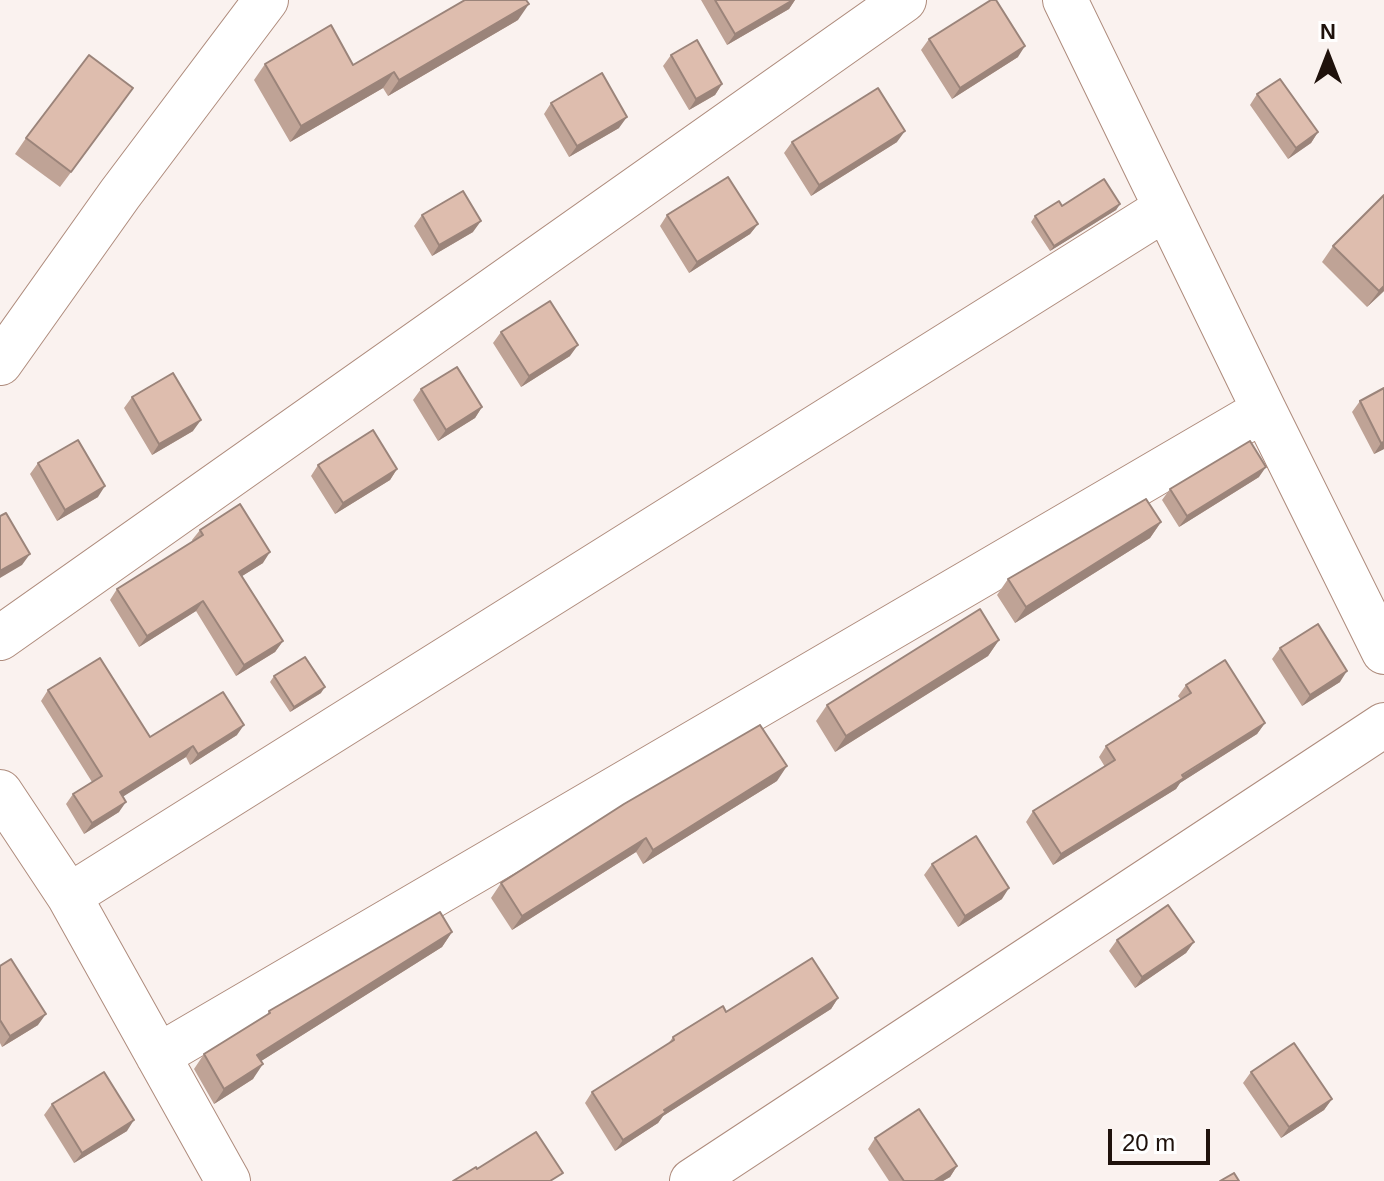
<!DOCTYPE html>
<style>
body{margin:0}
#map{position:relative;width:1384px;height:1181px;overflow:hidden;background:#faf2ef;font-family:Helvetica,sans-serif}
canvas{display:block}
.north{position:absolute;left:1288px;top:16px;width:80px;height:80px;-webkit-text-stroke:6px #fff;paint-order:stroke;rotate:0deg;font-size:22px;font-weight:700;line-height:32px;text-align:center;color:#1f120c}
.north::after{content:'';display:block;margin:auto;width:28px;height:36px;background:#1f120c;clip-path:polygon(50% 0,100% 100%,50% 72%,0 100%)}
.scale{position:absolute;left:1108px;top:1129px;width:102px;height:36px;box-sizing:border-box;border:4px solid #1f120c;border-top:0;padding-left:10px;font-size:24px;line-height:28px;white-space:nowrap;color:#1f120c;-webkit-text-stroke:6px #fff;paint-order:stroke}
</style>
<div id="map">
<canvas width="1384" height="1181"></canvas>
<div class="north">N</div>
<div class="scale">20 m</div>
</div>
<script>
const context = document.querySelector('canvas').getContext('2d');
context.lineJoin = 'round';
const toPath = rows => new Path2D(rows.map(r => 'M' + r).join(''));
function trace(path, color, width, dash) { context.strokeStyle = color; context.lineWidth = width; context.lineCap = dash ? 'butt' : 'round'; context.setLineDash(dash || []); context.stroke(path); }
function fill(path, color) { context.fillStyle = color; context.fill(path, 'evenodd'); }
const minor = toPath([
 [1065,0,1264,410,1384,652],
 [0,363,120,194,266,0],
 [0,638,904,0],
 [0,792,69,896,228,1181],
 [69,896,1166,208],
 [158,1056,1264,410],
 [692,1181,1384,725]
]);
trace(minor, '#ae8b7c', 46);
trace(minor, '#fff', 44);
fill(toPath([
 [701,0,795,0,789,9,727,45],
 [518,20,388,96,383,88,290,142,254,80,265,64,353,65],
 [929,39,1018,57,952,99,921,50],
 [671,55,722,84,715,95,689,110,663,66],
 [1257,94,1318,132,1311,143,1288,159,1250,105],
 [551,103,619,128,569,157,544,114],
 [122,104,60,187,15,154,26,138],
 [792,142,897,142,811,196,784,153],
 [1120,204,1116,210,1050,251,1031,222,1035,216],
 [422,215,473,232,432,256,414,226],
 [667,215,758,224,750,234,689,273,660,226],
 [1333,246,1384,291,1367,307,1322,262],
 [501,332,570,356,521,387,493,343],
 [1384,388,1384,449,1374,454,1352,412,1360,401],
 [421,389,482,407,475,418,438,441,413,400],
 [132,397,193,431,152,455,124,408],
 [38,463,98,497,57,521,30,474],
 [318,465,397,469,390,480,335,514,311,476],
 [1259,477,1179,527,1162,500,1170,489],
 [1161,522,1150,538,1015,623,997,595,1008,579],
 [200,530,263,563,242,576,283,641,275,652,236,676,196,611,139,647,110,600,117,589,193,542,192,540],
 [999,640,988,656,835,752,816,721,827,705],
 [1280,648,1340,682,1302,706,1272,659],
 [274,676,321,693,290,712,270,682],
 [1186,685,1265,723,1257,734,1180,783,1176,789,1053,865,1026,822,1033,811,1105,767,1099,757,1106,746,1181,700,1178,696],
 [48,690,150,737,237,735,190,765,186,757,123,796,119,812,84,834,66,804,73,794,92,782,41,701],
 [777,781,643,864,636,852,512,930,491,898,501,883],
 [932,864,1002,899,958,927,924,875],
 [452,932,442,947,261,1061,253,1079,214,1104,194,1069,204,1054,267,1015,269,1011],
 [1117,940,1194,942,1186,953,1135,988,1109,951],
 [0,966,38,1025,2,1047,0,1043],
 [838,998,831,1009,663,1116,658,1123,615,1151,585,1103,592,1092,668,1044,673,1037,726,1012],
 [1251,1072,1332,1099,1324,1110,1281,1138,1243,1083],
 [52,1104,127,1131,74,1163,44,1115],
 [875,1138,957,1166,950,1177,943,1181,889,1181,868,1149]
]), '#bfa396');
fill(toPath([
 [793,0,795,0,789,9,727,45,735,34],
 [529,4,518,20,388,96,399,80],
 [1025,46,1018,57,952,99,960,88],
 [394,72,383,88,290,142,301,126],
 [722,84,715,95,689,110,696,99],
 [627,117,619,128,569,157,577,146],
 [905,131,897,142,811,196,819,185],
 [1318,132,1311,143,1288,159,1296,148],
 [1120,204,1116,210,1050,251,1054,246],
 [481,221,473,232,432,256,439,245],
 [758,224,750,234,689,273,697,262],
 [1384,286,1384,291,1367,307,1379,291],
 [578,345,570,356,521,387,529,376],
 [482,407,475,418,438,441,446,430],
 [201,420,193,431,152,455,159,444],
 [1384,442,1384,449,1374,454,1381,443],
 [1266,467,1259,477,1179,527,1187,516],
 [397,469,390,480,335,514,343,503],
 [105,486,98,497,57,521,65,510],
 [1161,522,1150,538,1015,623,1026,607],
 [270,552,263,563,231,583,239,572],
 [30,554,22,565,0,578,0,571],
 [203,601,196,611,139,647,147,636],
 [999,640,988,656,835,752,846,736],
 [283,641,275,652,236,676,244,665],
 [1347,671,1340,682,1302,706,1310,695],
 [325,687,321,693,290,712,294,707],
 [1265,723,1257,734,1180,783,1176,789,1053,865,1061,854],
 [244,725,237,735,190,765,198,754],
 [193,746,186,757,113,803,120,792],
 [787,766,777,781,643,864,653,850],
 [126,802,119,812,84,834,92,823],
 [646,838,636,852,512,930,522,916],
 [1009,888,1002,899,958,927,965,916],
 [452,932,442,947,247,1070,257,1055],
 [1194,942,1186,953,1135,988,1142,977],
 [838,998,831,1009,663,1116,658,1123,615,1151,623,1140,664,1110],
 [46,1014,38,1025,2,1047,10,1036],
 [263,1064,253,1079,214,1104,224,1089],
 [1332,1099,1324,1110,1281,1138,1289,1127],
 [134,1120,127,1131,74,1163,82,1153],
 [957,1166,950,1177,943,1181,934,1181]
]), '#9b847a');
const building = toPath([
 [465,0,526,0,529,4,399,80,394,72,301,126,265,64,331,25,353,65,465,0],
 [715,0,793,0,735,34,715,0],
 [991,0,996,0,1025,46,960,88,929,39,991,0],
 [697,40,722,84,696,99,671,55,697,40],
 [89,55,133,88,71,172,26,138,89,55],
 [602,73,627,117,577,146,551,103,602,73],
 [1280,79,1318,132,1296,148,1257,94,1280,79],
 [878,88,905,131,819,185,792,142,878,88],
 [728,177,758,224,697,262,667,215,728,177],
 [1104,179,1120,204,1054,246,1035,216,1059,201,1062,206,1104,179],
 [463,191,481,221,439,245,422,215,463,191],
 [1384,195,1384,286,1379,291,1333,246,1384,195],
 [550,301,578,345,529,376,501,332,550,301],
 [457,367,482,407,446,430,421,389,457,367],
 [173,373,201,420,159,444,132,397,173,373],
 [1384,388,1384,442,1381,443,1360,401,1384,388],
 [373,430,397,469,343,503,318,465,373,430],
 [78,440,105,486,65,510,38,463,78,440],
 [1250,441,1266,467,1187,516,1170,489,1250,441],
 [1146,499,1161,522,1026,607,1008,579,1146,499],
 [240,504,270,552,239,572,283,641,244,665,203,601,147,636,117,589,203,535,200,530,240,504],
 [6,513,30,554,0,571,0,516,6,513],
 [980,609,999,640,846,736,827,705,980,609],
 [1318,624,1347,671,1310,695,1280,648,1318,624],
 [305,657,325,687,294,707,274,676,305,657],
 [100,658,150,737,223,692,244,725,198,754,193,746,120,792,126,802,92,823,73,794,102,776,48,690,100,658],
 [1225,660,1265,723,1182,775,1184,778,1061,854,1033,811,1115,760,1106,746,1191,693,1186,685,1225,660],
 [760,725,787,766,653,850,646,838,522,916,501,883,624,804,760,725],
 [976,836,1009,888,965,916,932,864,976,836],
 [1168,905,1194,942,1142,977,1117,940,1168,905],
 [440,912,452,932,257,1055,263,1064,224,1089,204,1054,270,1013,269,1011,440,912],
 [812,958,838,998,664,1110,666,1112,623,1140,592,1092,674,1040,673,1037,723,1006,726,1012,812,958],
 [11,959,46,1014,10,1036,0,1020,0,966,11,959],
 [1294,1043,1332,1099,1289,1127,1251,1072,1294,1043],
 [104,1072,134,1120,82,1153,52,1104,104,1072],
 [919,1109,957,1166,934,1181,904,1181,875,1138,919,1109],
 [536,1132,563,1173,550,1181,453,1181,476,1167,477,1169,536,1132],
 [1234,1173,1239,1181,1220,1181,1234,1173]
]);
fill(building, '#debdae');
trace(building, '#9b847a', 2);
</script>
